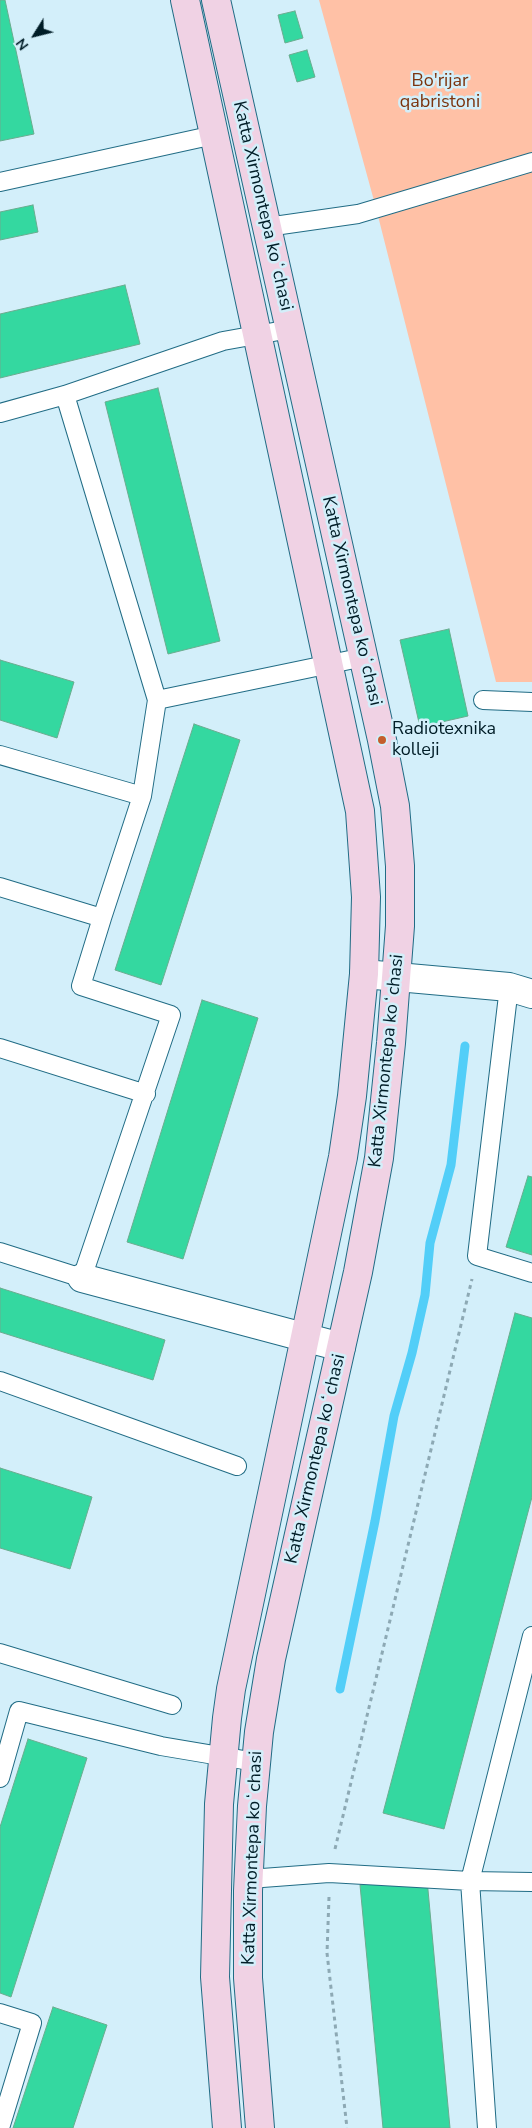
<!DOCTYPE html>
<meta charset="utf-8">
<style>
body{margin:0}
#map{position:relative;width:532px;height:2128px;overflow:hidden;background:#d3effa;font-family:"Nunito Sans",sans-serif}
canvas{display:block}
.north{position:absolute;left:10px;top:10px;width:50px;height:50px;-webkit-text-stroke:4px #d3effa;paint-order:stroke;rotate:234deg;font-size:14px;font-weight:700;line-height:20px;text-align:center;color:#001d27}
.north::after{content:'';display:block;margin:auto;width:18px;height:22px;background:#001d27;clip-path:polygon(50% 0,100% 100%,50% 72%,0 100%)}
</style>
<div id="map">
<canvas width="532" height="2128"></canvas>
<div class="north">N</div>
</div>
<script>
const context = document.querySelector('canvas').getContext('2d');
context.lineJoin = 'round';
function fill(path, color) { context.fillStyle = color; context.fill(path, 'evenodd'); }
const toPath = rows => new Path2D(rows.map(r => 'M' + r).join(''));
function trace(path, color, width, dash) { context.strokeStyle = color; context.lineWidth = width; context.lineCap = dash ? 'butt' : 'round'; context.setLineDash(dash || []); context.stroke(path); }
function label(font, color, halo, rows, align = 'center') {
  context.font = font + ' "Nunito Sans",sans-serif'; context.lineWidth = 5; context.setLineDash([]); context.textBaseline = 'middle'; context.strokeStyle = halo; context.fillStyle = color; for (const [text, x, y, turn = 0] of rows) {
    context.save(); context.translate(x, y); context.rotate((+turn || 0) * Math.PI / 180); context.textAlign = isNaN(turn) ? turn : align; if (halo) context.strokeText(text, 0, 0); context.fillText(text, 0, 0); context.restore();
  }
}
fill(toPath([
 [319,0,532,0,532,682,496,682,376,208]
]), '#ffc1a6');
trace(toPath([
 [340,1689,375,1521,394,1416,412,1353,425,1295,430,1243,451,1165,465,1046]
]), '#52cef8', 9);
const building = toPath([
 [0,0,5,0,34,134,0,141,0,0],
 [295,11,303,38,285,43,278,15,295,11],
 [307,50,315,77,297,82,289,55,307,50],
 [33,205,38,232,0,240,0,212,33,205],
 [125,285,140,344,0,378,0,314,125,285],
 [158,388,220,641,168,654,105,402,158,388],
 [449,629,468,716,420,727,400,640,449,629],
 [0,660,74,682,57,738,0,720,0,660],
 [194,724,240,740,161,985,115,970,194,724],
 [202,1000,258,1018,183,1259,127,1242,202,1000],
 [528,1176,532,1177,532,1255,506,1247,528,1176],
 [0,1288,165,1340,153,1380,0,1332,0,1288],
 [515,1313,532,1318,532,1497,444,1829,383,1813,515,1313],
 [0,1468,92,1497,70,1569,0,1548,0,1468],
 [28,1739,87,1758,11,1997,0,1993,0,1827,28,1739],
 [427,1879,450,2128,383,2128,360,1885,427,1879],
 [53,2007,107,2025,73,2128,13,2128,53,2007]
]);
fill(building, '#34d8a0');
trace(building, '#6aac8f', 1);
const service = toPath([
 [0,182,214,135],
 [267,227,358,214,532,162],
 [65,395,157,700],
 [0,413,65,395,223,341,290,329],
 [483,700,532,702],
 [0,755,142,796],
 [0,887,102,918,142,796,157,700,364,657],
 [509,987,477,1256,532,1273],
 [0,1048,146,1094],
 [0,1252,82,1278,171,1015,81,986,102,918],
 [0,1381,237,1466],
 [532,1636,470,1881,532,1882],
 [0,1653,172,1705],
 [0,1778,19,1711,161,1746,256,1762],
 [249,1879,329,1873,470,1881,487,2128],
 [0,2013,32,2023,0,2128]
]);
const minor = toPath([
 [364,974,509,987,532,994],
 [82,1278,341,1347]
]);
const secondary = toPath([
 [185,0,360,811,366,897,364,974,352,1096,343,1157,231,1689,227,1718,219,1804,215,1977,227,2128],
 [216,0,382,740,395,806,400,866,400,926,391,1043,379,1158,358,1272,271,1659,259,1732,252,1806,248,1891,248,1978,260,2128]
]);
trace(service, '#216c85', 20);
trace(minor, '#216c85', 30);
trace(secondary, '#216c85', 30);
trace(toPath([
 [335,1849,472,1279],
 [329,1897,327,1953,347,2128]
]), '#8da9b4', 3, [4, 4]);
trace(service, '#fff', 18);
trace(minor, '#fff', 28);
trace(secondary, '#f0d2e4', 28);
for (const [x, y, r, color] of [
 [382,740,5,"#c45e2d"]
]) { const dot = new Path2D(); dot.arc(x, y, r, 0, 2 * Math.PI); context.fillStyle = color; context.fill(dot); trace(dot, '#d3effa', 2); }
label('18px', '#7c340e', '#d3effa', [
 ["Bo'rijar",440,82],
 ["qabristoni",440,103]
]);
label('18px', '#001d27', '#d3effa', [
 ["Katta Xirmontepa koʻchasi",262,206,77],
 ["Katta Xirmontepa koʻchasi",351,601,77],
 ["Katta Xirmontepa koʻchasi",387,1061,-84],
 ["Katta Xirmontepa koʻchasi",316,1459,-77],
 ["Katta Xirmontepa koʻchasi",253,1858,-88]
]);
label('18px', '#001d27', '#d3effa', [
 ["Radiotexnika",392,730],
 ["kolleji",392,751]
], 'left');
</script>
